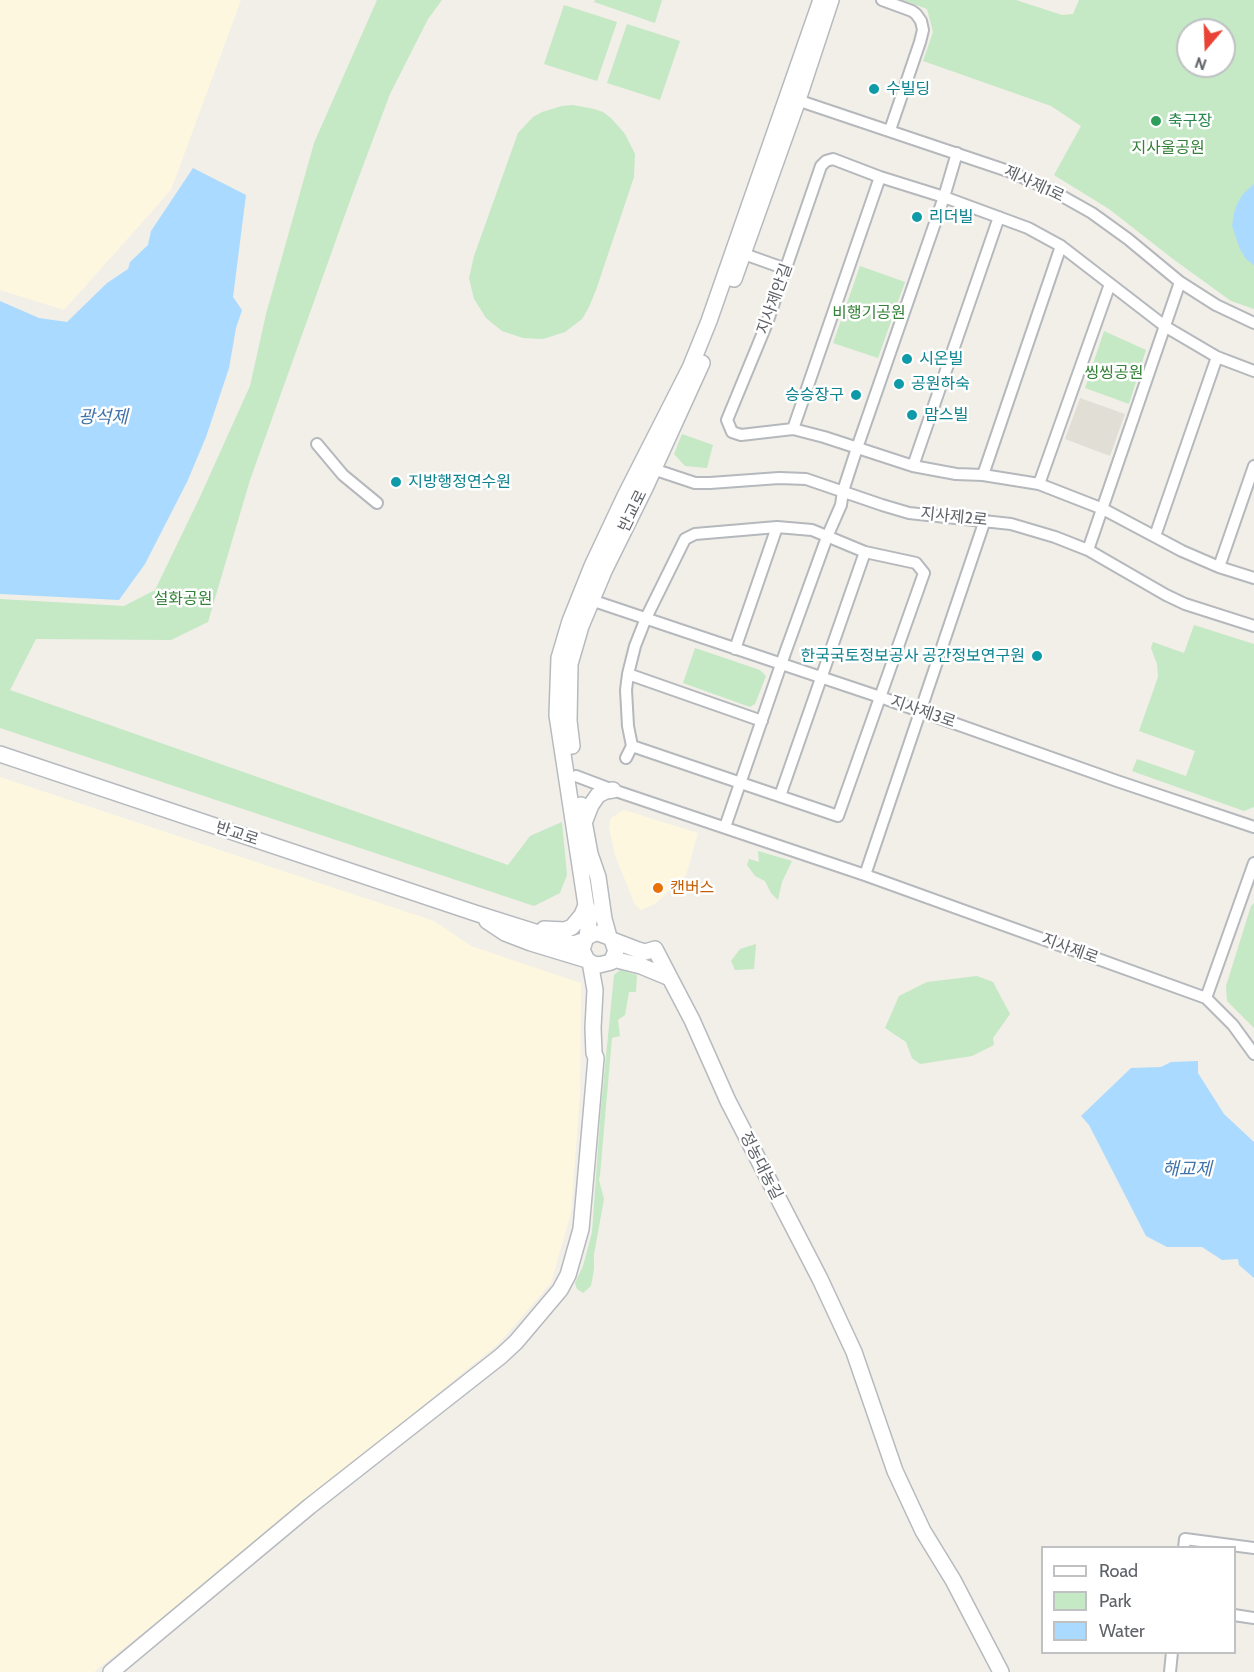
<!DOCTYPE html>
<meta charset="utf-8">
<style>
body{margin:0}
#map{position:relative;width:1254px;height:1672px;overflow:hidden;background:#f1efe8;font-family:Cabin,sans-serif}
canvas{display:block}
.legend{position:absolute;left:1041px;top:1546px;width:195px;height:108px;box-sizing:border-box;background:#fff;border:2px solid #bfc1c3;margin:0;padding:8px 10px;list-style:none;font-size:18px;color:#5f6368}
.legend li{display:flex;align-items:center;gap:12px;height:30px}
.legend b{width:30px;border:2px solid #bfc1c3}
.north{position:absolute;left:1176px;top:18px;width:60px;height:60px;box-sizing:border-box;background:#fff;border:2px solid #bfc1c3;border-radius:50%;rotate:199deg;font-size:16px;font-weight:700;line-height:24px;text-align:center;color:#5f6368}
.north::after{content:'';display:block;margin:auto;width:21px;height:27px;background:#ea4335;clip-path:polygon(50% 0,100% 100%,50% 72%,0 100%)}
</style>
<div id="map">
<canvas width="1254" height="1672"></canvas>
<ul class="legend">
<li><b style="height:8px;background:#fff"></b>Road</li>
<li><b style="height:16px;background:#c5e8c5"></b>Park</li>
<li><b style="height:16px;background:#aadaff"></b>Water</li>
</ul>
<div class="north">N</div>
</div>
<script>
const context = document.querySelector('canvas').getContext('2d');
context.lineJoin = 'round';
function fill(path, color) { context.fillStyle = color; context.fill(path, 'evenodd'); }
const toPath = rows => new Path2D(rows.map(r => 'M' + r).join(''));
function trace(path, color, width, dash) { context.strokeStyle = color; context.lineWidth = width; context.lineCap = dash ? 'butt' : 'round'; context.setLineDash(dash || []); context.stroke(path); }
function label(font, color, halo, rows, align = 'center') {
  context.font = font + ' Cabin,"Noto Sans KR",sans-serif'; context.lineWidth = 5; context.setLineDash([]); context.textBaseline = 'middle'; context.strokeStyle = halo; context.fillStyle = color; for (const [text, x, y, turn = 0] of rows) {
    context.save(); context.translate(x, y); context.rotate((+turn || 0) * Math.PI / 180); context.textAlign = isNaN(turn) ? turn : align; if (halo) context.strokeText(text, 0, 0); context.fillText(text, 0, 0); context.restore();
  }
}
fill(toPath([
 [0,0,241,0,171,190,64,310,0,290],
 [0,777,434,921,471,946,581,983,580,1094,571,1213,551,1283,498,1344,277,1525,94,1672,0,1672],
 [624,810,698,833,686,875,655,904,641,910,635,905,615,855,609,827,611,818]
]), '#fef7e0');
fill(toPath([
 [1080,398,1125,414,1110,456,1065,439]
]), '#e1ded6');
fill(toPath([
 [377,0,442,0,428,19,390,94,351,198,250,480,208,622,171,640,36,639,10,690,508,865,530,836,562,822,567,875,560,893,534,906,0,728,0,599,124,606,155,590,199,499,250,386,266,314,314,143],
 [595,0,662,0,655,23,594,2],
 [903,0,1016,0,1062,15,1073,14,1079,0,1254,0,1254,309,1231,301,1173,259,1109,209,1054,175,1081,126,1051,106,923,61,933,32,927,9],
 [1188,30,1224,30,1224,66,1188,66],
 [564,5,617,22,597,81,544,64],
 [627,24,680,41,660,100,607,83],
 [573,105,594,109,603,112,611,118,625,134,635,154,634,177,596,290,589,307,582,319,565,332,543,339,523,338,502,331,486,318,474,299,469,278,474,256,518,133,533,117,542,112,562,106],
 [860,266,905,282,878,358,833,343],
 [1104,331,1146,350,1129,404,1085,388],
 [682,434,713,445,707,468,685,466,674,454],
 [1194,625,1254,644,1254,807,1244,811,1132,771,1137,759,1186,776,1195,751,1139,731,1158,677,1157,664,1151,648,1153,642,1184,653],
 [695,648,760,670,766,676,755,704,750,707,683,683],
 [758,851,792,861,782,882,778,900,771,893,765,881,755,876,747,865,749,859,759,862],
 [1254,903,1254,1028,1227,1001,1226,986,1251,906],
 [756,944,754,969,735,970,731,961,740,949],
 [620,970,637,975,636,992,629,992,625,1015,618,1020,620,1036,612,1038,600,1175,599,1180,604,1199,594,1254,594,1269,591,1286,583,1293,577,1289,575,1283,583,1266,592,1232,601,1107,614,975],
 [977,976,993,982,1010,1014,993,1038,994,1045,972,1056,920,1064,912,1058,906,1042,885,1028,899,996,927,982]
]), '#c5e8c5');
fill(toPath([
 [193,168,246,195,233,297,242,310,236,328,229,368,206,437,187,482,145,564,119,600,0,594,0,301,39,318,67,322,107,283,128,269,130,262,148,245,151,231],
 [1254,184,1254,265,1246,259,1240,249,1232,226,1234,213,1237,204,1243,194],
 [1198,1061,1198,1073,1224,1114,1254,1142,1254,1278,1239,1265,1238,1259,1222,1260,1202,1247,1167,1247,1146,1236,1089,1125,1081,1116,1131,1068,1161,1067,1171,1062]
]), '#aadaff');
const street = toPath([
 [882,0,912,11,916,14,921,21,923,30,920,42,890,130],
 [794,99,1011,172,1053,191,1092,213,1128,239,1180,282,1216,305,1254,323],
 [744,254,786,269],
 [1254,371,1217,357,1166,327,1061,246,1028,228,944,197,880,177,833,159,826,161,821,166,767,323,727,420,732,432,741,435,793,429,824,437,913,466,956,474,983,475,1039,484,1103,509,1182,551,1219,567,1254,578],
 [793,429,880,177],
 [317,444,343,475,377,503],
 [913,466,999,217],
 [647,467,695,483,710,483,779,478,806,479,882,505,909,513,1011,524,1055,537,1088,550,1166,595,1185,604,1254,626],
 [983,475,1061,246],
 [1039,484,1110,284],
 [1155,536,1217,357],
 [1088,550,1180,282],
 [1219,567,1254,466],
 [591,600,880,697,1117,781,1254,827],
 [735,649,777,527],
 [632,746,838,816,924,573,916,563,865,552,812,530,777,527,695,534,685,539,646,618,635,646,628,674,762,721],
 [626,758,632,746,628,726,626,690,628,674],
 [576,776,613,790,865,875,1206,998,1233,1025,1254,1054],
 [780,796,865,552],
 [725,827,785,653,827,537,841,505,843,491,857,448,944,197,957,153],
 [865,875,985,520],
 [1206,998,1254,863],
 [1184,1548,1185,1539,1254,1548],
 [1234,1615,1254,1618],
 [1170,1672,1172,1652]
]);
const secondary = toPath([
 [734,279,798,100,831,0],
 [572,746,569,721,570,664,581,626,604,571,646,486,702,363],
 [0,754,475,913,573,944,585,940],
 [581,805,590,854,598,877,604,919,609,937],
 [584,823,591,805,598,795,606,791,613,790],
 [487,921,505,933,531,943,587,960],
 [544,929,565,930,572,927,582,915,586,905],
 [587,937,593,934,598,933,609,937,612,940,616,951,611,962,599,965,593,964,587,960,582,950,585,940,587,937,590,914,586,905,557,715,559,658,570,621,592,566,625,496,690,368,709,321,821,0],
 [612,940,638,950,645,952,655,949,670,978,692,1020,728,1101,820,1279,854,1352,895,1471,923,1531,953,1580,1001,1672],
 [613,959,641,966,670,978],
 [111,1672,310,1506,501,1356,516,1342,560,1290,568,1275,581,1229,587,1162,596,1058,594,1053,593,1028,595,990,590,962]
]);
trace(street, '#b5b8bc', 14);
trace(secondary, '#b6babf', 18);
trace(street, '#fff', 10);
trace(secondary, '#fff', 15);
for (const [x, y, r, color] of [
 [874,89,6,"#0f9aa8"],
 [1156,121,6,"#2e9e5b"],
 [917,217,6,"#0f9aa8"],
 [907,359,6,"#0f9aa8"],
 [899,384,6,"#0f9aa8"],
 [856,395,6,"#0f9aa8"],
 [912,415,6,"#0f9aa8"],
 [396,482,6,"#0f9aa8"],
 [1037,656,6,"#0f9aa8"],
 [658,888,6,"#e8710a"]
]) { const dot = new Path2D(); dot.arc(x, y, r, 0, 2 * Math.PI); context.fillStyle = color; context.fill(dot); trace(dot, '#fff', 2); }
label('16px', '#0d838f', '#fff', [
 ["수빌딩",886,89],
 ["리더빌",929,217],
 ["시온빌",919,359],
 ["공원하숙",911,384],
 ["승승장구",844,395,"right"],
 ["맘스빌",924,415],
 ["지방행정연수원",408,482],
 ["한국국토정보공사 공간정보연구원",1025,656,"right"]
], 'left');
label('16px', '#27864d', '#fff', [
 ["축구장",1168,121]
], 'left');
label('16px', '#348238', '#fff', [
 ["지사울공원",1168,148],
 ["비행기공원",869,313],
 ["씽씽공원",1114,373],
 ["설화공원",183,599]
]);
label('16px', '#5f6368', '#fff', [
 ["제사제1로",1034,184,25],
 ["지사제안길",775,299,-70],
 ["반교로",633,511,-64],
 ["지사제2로",954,517,6],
 ["지사제3로",923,712,19],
 ["반교로",237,834,18],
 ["지사제로",1070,949,20],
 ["정농대농길",761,1166,63]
]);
label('16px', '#c56008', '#fff', [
 ["캔버스",670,888]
], 'left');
label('italic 18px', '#4174aa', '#fff', [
 ["광석제",103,418],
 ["해교제",1187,1170]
]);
</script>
